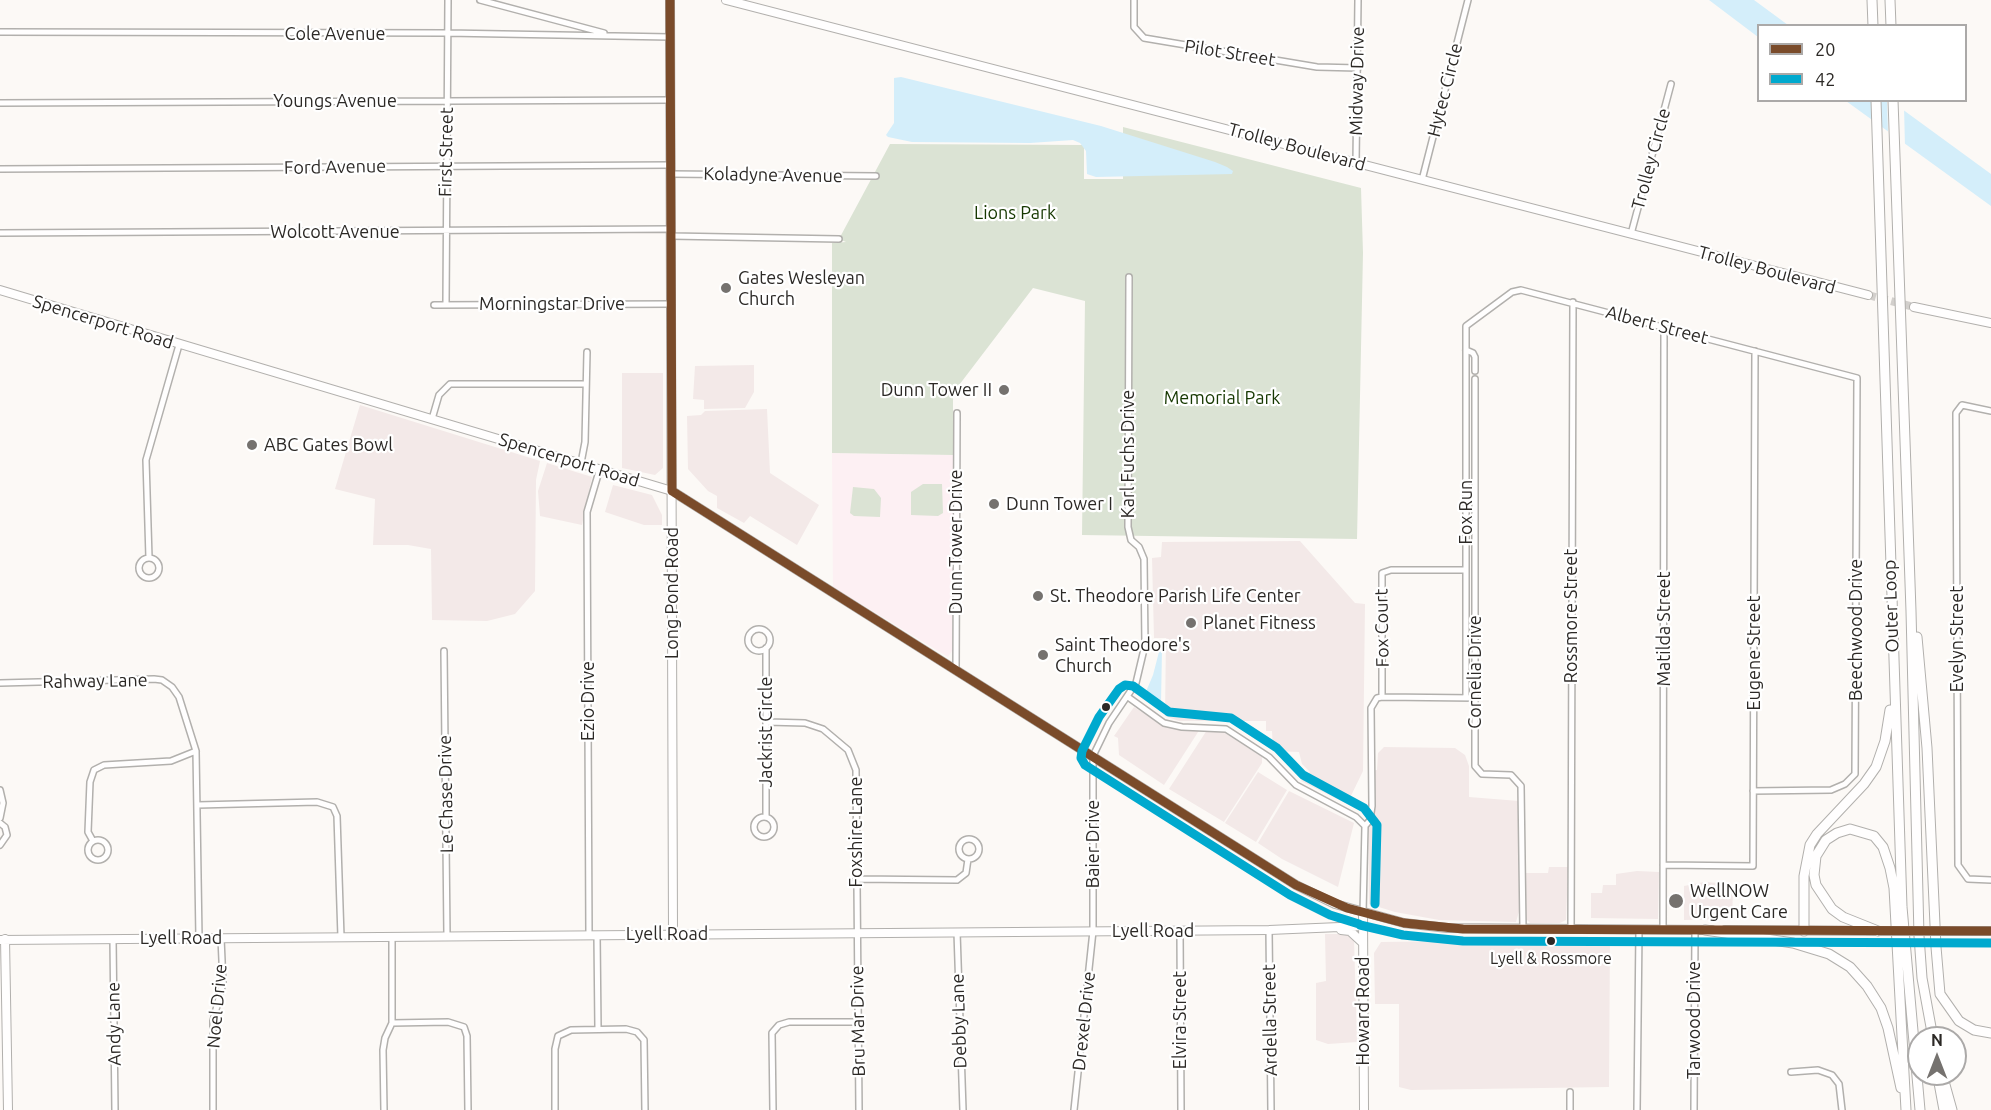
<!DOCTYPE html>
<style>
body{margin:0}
#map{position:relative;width:1991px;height:1110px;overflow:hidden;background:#fcf9f6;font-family:Ubuntu,sans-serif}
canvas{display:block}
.legend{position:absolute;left:1757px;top:24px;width:210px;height:78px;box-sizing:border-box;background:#fff;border:2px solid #aba9a8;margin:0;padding:8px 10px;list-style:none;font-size:18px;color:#2c2926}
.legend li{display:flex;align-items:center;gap:12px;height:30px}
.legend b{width:30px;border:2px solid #aba9a8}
.north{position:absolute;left:1907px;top:1026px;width:60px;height:60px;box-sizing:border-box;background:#fff;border:2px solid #aba9a8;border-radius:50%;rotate:0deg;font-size:16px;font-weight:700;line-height:24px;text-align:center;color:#2c2926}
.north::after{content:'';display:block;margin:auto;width:21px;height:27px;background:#75726f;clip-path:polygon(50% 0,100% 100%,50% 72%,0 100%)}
</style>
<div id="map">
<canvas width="1991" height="1110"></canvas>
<ul class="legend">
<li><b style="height:8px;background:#7a4b2a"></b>20</li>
<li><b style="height:8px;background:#00a9ce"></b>42</li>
</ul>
<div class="north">N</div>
</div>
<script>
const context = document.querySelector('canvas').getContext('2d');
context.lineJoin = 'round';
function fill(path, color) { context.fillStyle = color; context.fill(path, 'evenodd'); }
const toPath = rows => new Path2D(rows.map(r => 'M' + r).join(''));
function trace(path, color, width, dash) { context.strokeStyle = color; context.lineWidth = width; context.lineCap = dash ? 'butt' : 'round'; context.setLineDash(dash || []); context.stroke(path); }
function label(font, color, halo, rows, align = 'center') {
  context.font = font + ' Ubuntu,sans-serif'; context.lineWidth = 4.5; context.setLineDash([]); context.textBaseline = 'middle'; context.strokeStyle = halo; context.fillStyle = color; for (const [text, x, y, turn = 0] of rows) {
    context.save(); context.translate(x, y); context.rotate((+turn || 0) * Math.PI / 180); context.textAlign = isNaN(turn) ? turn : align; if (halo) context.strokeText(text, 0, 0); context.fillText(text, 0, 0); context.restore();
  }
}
fill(toPath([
 [754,365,754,392,745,408,704,409,704,400,693,399,695,366],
 [622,373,663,373,663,468,655,475,622,468],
 [360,405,540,461,536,480,535,591,515,614,487,621,432,620,431,549,408,545,373,545,375,499,335,489],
 [767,409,770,473,819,505,797,545,750,516,744,523,717,508,717,496,708,491,688,469,687,416,701,415,705,411],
 [547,463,592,477,582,525,540,516,538,491],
 [613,485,652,495,662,515,662,525,644,525,605,512],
 [1300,541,1355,603,1365,604,1363,771,1347,804,1301,781,1310,772,1302,764,1299,752,1273,751,1272,731,1266,731,1266,721,1179,721,1165,716,1166,638,1154,638,1152,558,1161,557,1162,542],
 [1134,707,1166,727,1200,729,1164,785,1119,755,1118,738,1114,736],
 [1207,730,1221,730,1262,757,1262,763,1224,822,1169,789],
 [1384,747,1455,748,1465,755,1469,766,1469,797,1519,801,1520,908,1516,922,1439,920,1395,912,1369,904,1368,771,1377,770,1378,753],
 [1258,772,1287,790,1256,842,1225,823],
 [1289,791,1354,823,1338,887,1282,859,1258,843],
 [1549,867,1568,867,1566,920,1560,923,1530,923,1526,919,1525,873,1548,873],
 [1637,871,1659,872,1658,919,1591,918,1591,893,1602,893,1603,885,1616,885,1616,874],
 [1704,882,1719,883,1722,889,1733,890,1732,919,1684,920,1684,886],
 [1325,934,1348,934,1354,939,1357,1042,1328,1044,1316,1040,1316,983,1326,981],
 [1610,939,1609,1087,1411,1090,1399,1087,1399,1004,1375,1004,1374,953,1381,942]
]), '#f3e9e8');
fill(toPath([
 [832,453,953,455,952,651,948,657,833,587]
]), '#fdf0f3');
fill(toPath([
 [1123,127,1361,188,1363,253,1357,539,1082,535,1085,301,1033,288,953,393,953,455,832,453,832,243,846,242,839,239,890,144,1084,145,1084,179,1123,179],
 [923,484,942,484,943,513,938,516,911,515,911,492],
 [853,487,874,489,881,498,880,517,854,516,850,513]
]), '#dbe3d4');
fill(toPath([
 [1709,0,1754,0,1788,25,1758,26,1758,37],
 [901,77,1101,126,1215,162,1227,167,1233,171,1232,174,1096,177,1087,174,1086,151,1080,143,1073,140,1030,143,912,142,888,137,886,135,894,123,894,78],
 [1846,101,1891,101,1991,174,1991,206],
 [1160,648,1162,650,1161,703,1158,705,1146,698,1145,694,1153,675]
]), '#d4eefa');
fill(toPath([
 [1896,100,1904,107,1905,147,1888,134,1887,101]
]), '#fcf9f6');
trace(toPath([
 [1868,295,1914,307]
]), '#d2cfcc', 8, [8, 4]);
const street = toPath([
 [480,0,604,33],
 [1134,0,1134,27,1144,38,1317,67,1358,68],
 [0,32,447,33,670,37],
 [0,103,671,100],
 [1356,163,1358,0],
 [0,169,671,165],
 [671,174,876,176],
 [1422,180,1468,0],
 [0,233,671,229],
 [1631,234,1671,84],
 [671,236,839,239],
 [446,304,448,0],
 [434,305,671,304],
 [1466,350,1473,353,1475,357,1475,371],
 [1475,379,1475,766,1482,774,1511,775,1521,786,1523,929],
 [1991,411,1962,405,1956,413,1958,865,1968,879,1991,880],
 [432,419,439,395,450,384,585,384],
 [581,463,585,442,587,352],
 [149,558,146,460,179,345],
 '139 568a10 10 0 1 1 20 0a10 10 0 1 1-20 0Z',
 '748 640a11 11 0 1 1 22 0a11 11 0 1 1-22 0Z',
 [444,651,447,936],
 [956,670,957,413],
 [0,683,154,679,162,680,172,687,179,697,196,751,199,938],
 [1128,697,1164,723,1182,727,1226,729,1269,757,1296,785,1356,817,1365,826],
 [1382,697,1382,573,1391,570,1466,570],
 [1466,698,1466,326,1512,292,1521,290,1857,378,1855,774,1845,784,1831,790,1753,791],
 [767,722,805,723,823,729,848,750,856,770,859,1110],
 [0,790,3,803,0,818],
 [198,805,317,802,333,807,337,816,341,937],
 '754 827a10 10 0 1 1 20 0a10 10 0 1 1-20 0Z',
 [766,817,766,648],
 [0,823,5,827,7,835,0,845],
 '959 849a10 10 0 1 1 20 0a10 10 0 1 1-20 0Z',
 '88 850a10 10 0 1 1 20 0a10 10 0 1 1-20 0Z',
 [93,841,88,832,90,782,94,770,104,765,171,761,196,751],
 [1663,865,1753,866,1755,351],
 [856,879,957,880,966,873,968,859],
 [1363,913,1365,826,1370,820,1372,806,1371,708,1377,698,1382,697,1475,698],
 [1269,930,1271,1110],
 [1571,930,1573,302],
 [1663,930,1664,328],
 [1180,931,1181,1110],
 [957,932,963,1110],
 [589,935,587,512,600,468],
 [597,935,598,1029],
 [113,939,115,1110],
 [392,1023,392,937],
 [1791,1072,1818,1070,1832,1075,1839,1084,1842,1110],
 [1570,1092,1570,1110],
 [213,1110,213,1021,223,983,221,938],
 [384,1110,383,1050,385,1038,392,1023,448,1022,464,1027,467,1036,468,1110],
 [555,1110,555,1049,558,1036,571,1030,626,1029,637,1032,644,1040,645,1110],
 [773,1110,772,1033,779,1025,789,1022,858,1022],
 [1074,1110,1093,931,1093,756,1109,723,1136,683,1145,645,1144,559,1139,547,1131,540,1128,527,1129,277],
 [1637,1110,1639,930],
 [1694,1110,1695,930]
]);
const secondary = toPath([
 [670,0,673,934],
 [726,0,1868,295],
 [1914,307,1991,323],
 [1363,913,1364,1110],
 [1341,930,1350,931,1363,943],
 [5,939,8,1110],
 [0,940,1269,930,1363,926]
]);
const primary = toPath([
 [0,290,672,491,1296,885,1335,904,1404,923,1447,928,1712,930],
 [1725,930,1877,931],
 [1947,931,1991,931]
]);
const highway = toPath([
 [1872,0,1873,26],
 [1890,0,1891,26],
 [1876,100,1902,907,1920,1110],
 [1893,100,1911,611,1919,936,1922,978,1933,1038],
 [1917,637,1927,748,1936,947,1940,994,1959,1021,1974,1030,1991,1033],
 [1705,930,1793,943,1829,954,1850,967,1867,986,1881,1008,1888,1028,1901,1088],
 [1804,931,1804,876,1810,845,1817,834,1864,784,1876,767,1885,741,1890,710],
 [1878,931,1843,917,1832,909,1816,885,1814,875,1816,856,1826,840,1837,833,1850,829,1874,836,1883,847,1890,868,1894,888,1906,1110],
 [1942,1074,1952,1110],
 [1939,1083,1944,1110]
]);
trace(street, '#b2b0ad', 8);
trace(secondary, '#b2b0ad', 10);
trace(primary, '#b2b0ad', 10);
trace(highway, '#b2b0ad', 11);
trace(street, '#fffefe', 5);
trace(secondary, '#fffefe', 8);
trace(primary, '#fffefe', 8);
trace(highway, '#fffefe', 9);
const primaryBridge = toPath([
 [1878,931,1947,931]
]);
trace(primaryBridge, '#b2b0ad', 10, []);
trace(primaryBridge, '#fffefe', 8);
trace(toPath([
 [670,0,672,491],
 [672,491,1296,885,1347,908,1404,923,1463,929,1991,931]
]), '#7a4b2a', 9);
trace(toPath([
 [1359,924,1330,915,1290,895,1085,765,1081,758,1082,751,1099,717,1119,689,1125,685,1133,686,1169,712,1231,718,1277,748,1303,775,1364,808,1377,825,1375,904],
 [1360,925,1403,935,1463,941,1991,943]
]), '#00a9ce', 9);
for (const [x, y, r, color] of [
 [726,288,6,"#75726f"],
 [1004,390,6,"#75726f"],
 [252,445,6,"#75726f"],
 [994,504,6,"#75726f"],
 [1038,596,6,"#75726f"],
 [1191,623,6,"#75726f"],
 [1043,655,6,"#75726f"],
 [1106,707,5,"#2c2926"],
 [1676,901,8,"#75726f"],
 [1551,941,5,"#2c2926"]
]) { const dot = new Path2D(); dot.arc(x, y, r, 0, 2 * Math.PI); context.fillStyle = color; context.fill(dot); trace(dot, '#fff', 2); }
label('16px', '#2c2926', '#fff', [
 ["Lyell & Rossmore",1551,959]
]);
label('18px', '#2c2926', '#fff', [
 ["Cole Avenue",335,34],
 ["Pilot Street",1230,53,9],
 ["Midway Drive",1357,81,-89],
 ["Hytec Circle",1445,90,-76],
 ["Youngs Avenue",335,101],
 ["Trolley Boulevard",1297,147,15],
 ["First Street",446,152,-89],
 ["Trolley Circle",1651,159,-75],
 ["Ford Avenue",335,167,-1],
 ["Koladyne Avenue",773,175,1],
 ["Wolcott Avenue",335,232],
 ["Trolley Boulevard",1767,270,15],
 ["Morningstar Drive",552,304],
 ["Spencerport Road",103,322,17],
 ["Albert Street",1657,325,15],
 ["Karl Fuchs Drive",1128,454,-90],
 ["Spencerport Road",569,460,17],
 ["Fox Run",1466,512,-90],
 ["Dunn Tower Drive",956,542,-90],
 ["Long Pond Road",672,593,-90],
 ["Outer Loop",1891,606,-92],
 ["Rossmore Street",1571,616,-90],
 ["Fox Court",1382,628,-91],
 ["Matilda Street",1664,629,-90],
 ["Beechwood Drive",1856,630,-90],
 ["Evelyn Street",1957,639,-90],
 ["Eugene Street",1754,653,-90],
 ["Cornelia Drive",1475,672,-90],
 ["Rahway Lane",95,681,-1],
 ["Ezio Drive",588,701,-90],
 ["Jackrist Circle",766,732,-90],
 ["Le Chase Drive",446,794,-91],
 ["Foxshire Lane",856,832,-90],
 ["Baier Drive",1093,844,-90],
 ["Lyell Road",1153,931],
 ["Lyell Road",667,934],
 ["Lyell Road",181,938],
 ["Noel Drive",217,1006,-85],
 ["Howard Road",1363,1011,-90],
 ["Elvira Street",1180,1020,-90],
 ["Ardella Street",1270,1020,-91],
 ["Tarwood Drive",1694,1020,-90],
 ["Bru Mar Drive",858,1021,-91],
 ["Debby Lane",959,1021,-92],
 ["Drexel Drive",1084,1021,-84],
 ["Andy Lane",114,1024,-91]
]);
label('18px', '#163801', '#fff', [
 ["Lions Park",1015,213],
 ["Memorial Park",1222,398]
]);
label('18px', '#2c2926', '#fff', [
 ["Gates Wesleyan",738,278],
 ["Church",738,299],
 ["Dunn Tower II",992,390,"right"],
 ["ABC Gates Bowl",264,445],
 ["Dunn Tower I",1006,504],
 ["St. Theodore Parish Life Center",1050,596],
 ["Planet Fitness",1203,623],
 ["Saint Theodore's",1055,645],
 ["Church",1055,666],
 ["WellNOW",1690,891],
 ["Urgent Care",1690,912]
], 'left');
</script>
